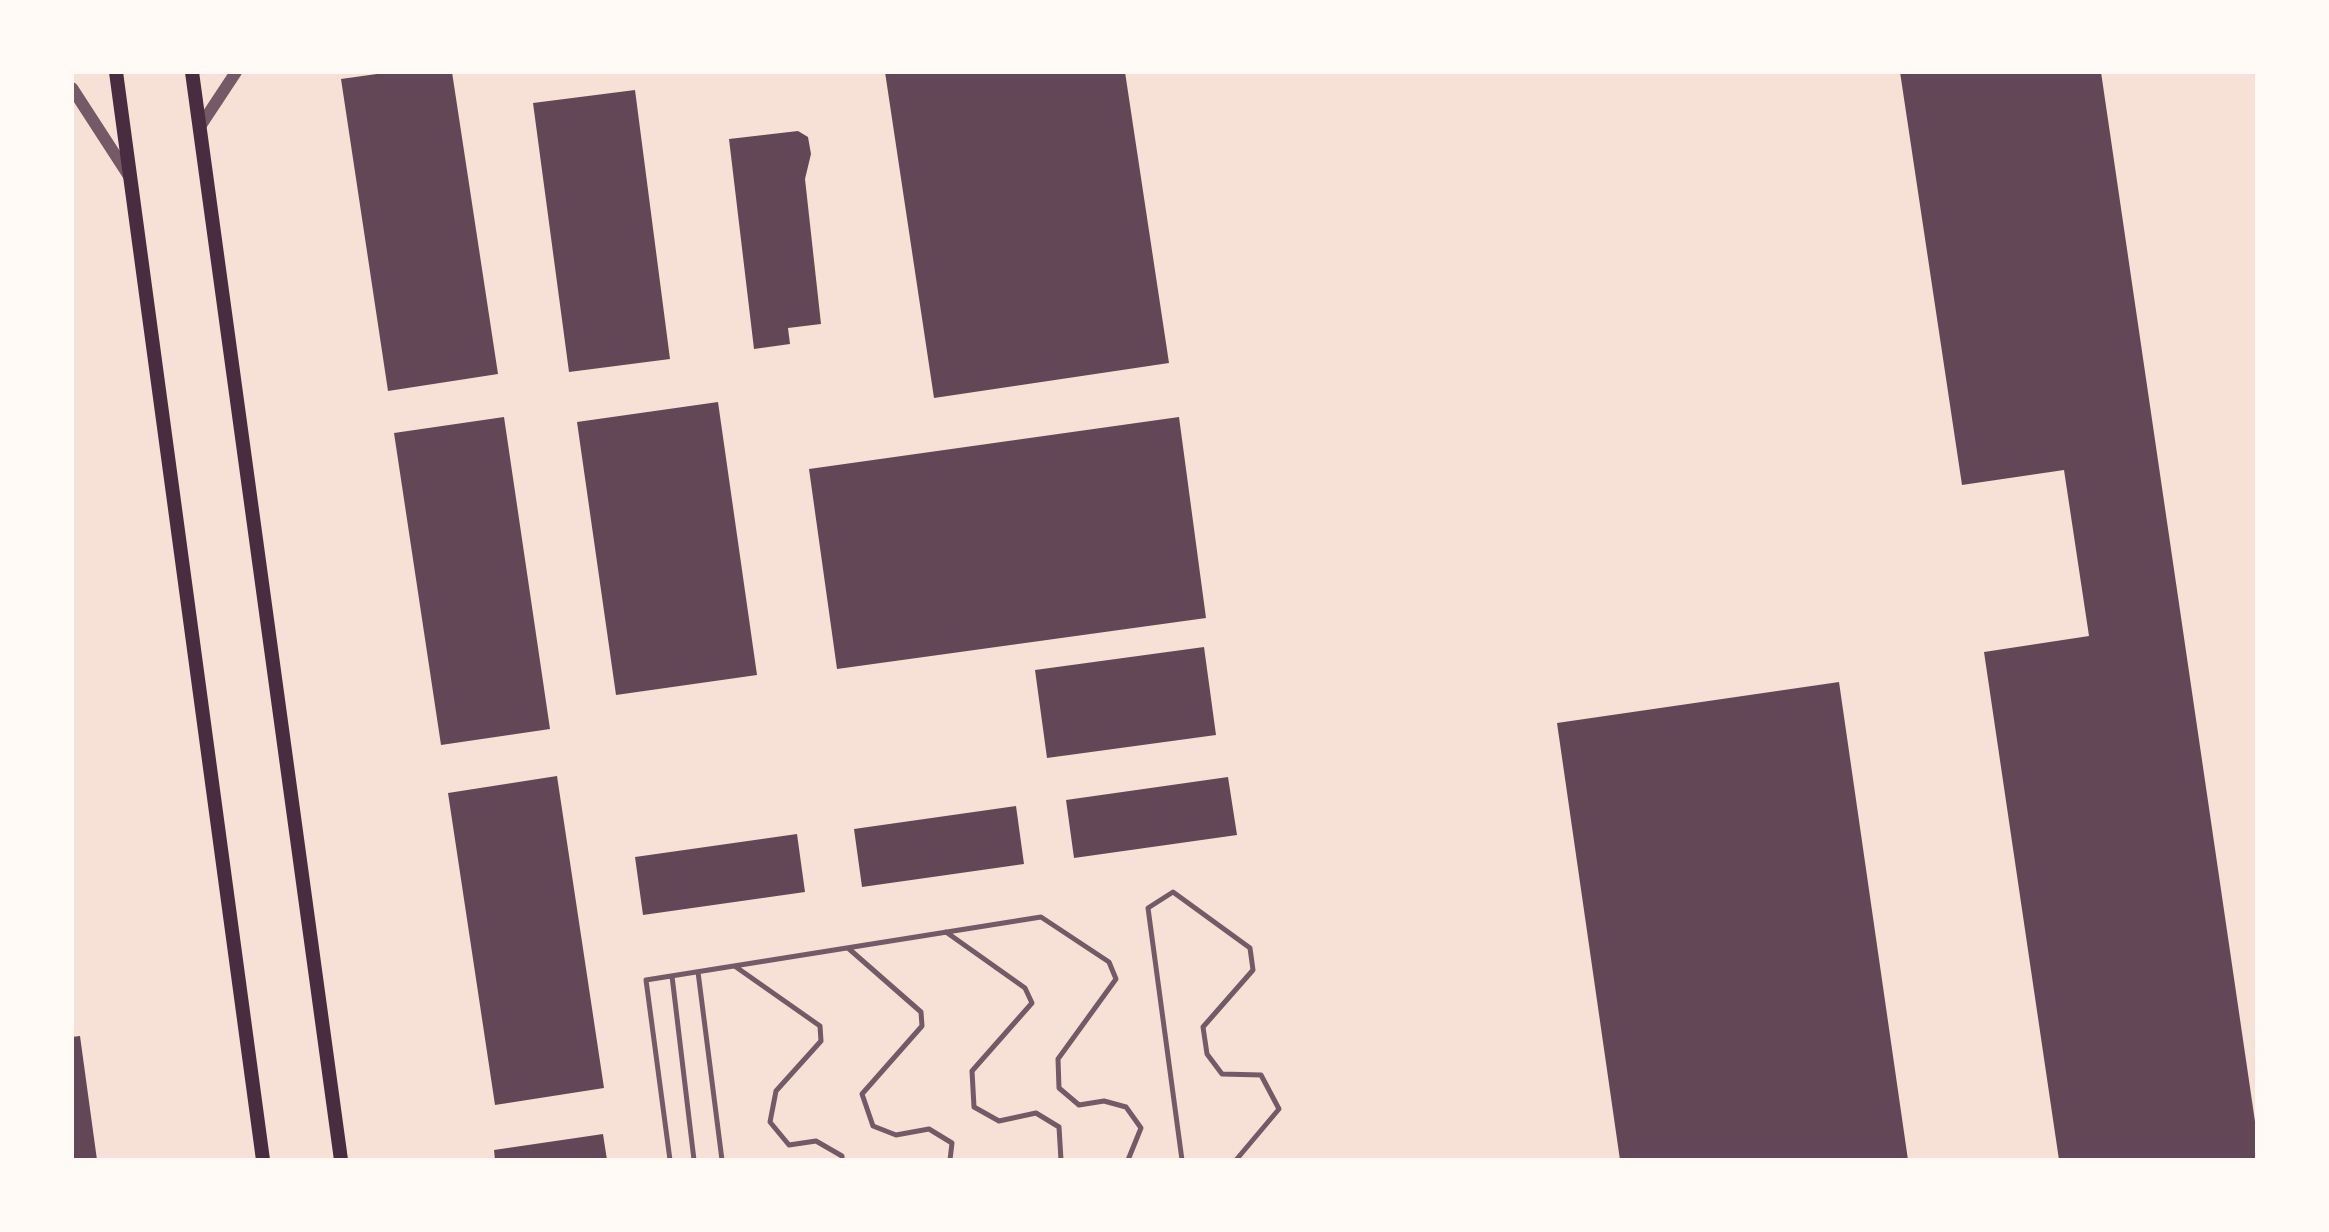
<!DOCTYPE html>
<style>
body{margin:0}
#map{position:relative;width:2329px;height:1232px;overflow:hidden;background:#f7e1d7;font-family:"Roboto Serif",serif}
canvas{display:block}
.frame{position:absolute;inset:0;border:74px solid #fffaf5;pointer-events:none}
</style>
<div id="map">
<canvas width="2329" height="1232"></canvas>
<div class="frame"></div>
</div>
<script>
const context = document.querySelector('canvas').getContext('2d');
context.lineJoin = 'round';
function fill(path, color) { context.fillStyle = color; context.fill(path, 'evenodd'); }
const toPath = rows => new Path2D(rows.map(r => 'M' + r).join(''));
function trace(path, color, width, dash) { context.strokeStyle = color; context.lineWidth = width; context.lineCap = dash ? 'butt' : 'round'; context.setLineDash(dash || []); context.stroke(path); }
fill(toPath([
 [391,72,452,72,498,374,388,391,341,79],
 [885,72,1125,72,1169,363,934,398],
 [1900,72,2101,72,2257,1135,2257,1160,2059,1160,1984,652,2089,636,2064,470,1962,485],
 [635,90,670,359,569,372,533,103],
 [798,131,808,137,811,154,805,179,821,324,788,328,790,344,754,349,729,139],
 [718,402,757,675,616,695,577,422],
 [504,417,550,729,441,745,394,433],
 [1179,417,1206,618,837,669,809,469],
 [1204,647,1216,735,1047,758,1035,670],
 [1839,682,1908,1160,1620,1160,1557,723],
 [557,776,604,1088,495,1105,448,793],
 [1228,777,1237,835,1074,858,1066,800],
 [1016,806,1024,864,862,887,854,829],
 [797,834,805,892,643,915,635,857],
 [80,1036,97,1160,72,1160,72,1037],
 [603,1134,607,1160,495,1160,494,1150]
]), '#644757');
trace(toPath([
 [946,932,1025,988,1032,1003,972,1071,974,1107,999,1121,1036,1113,1059,1127,1061,1160],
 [848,948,921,1012,922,1026,862,1094,873,1126,896,1135,929,1129,952,1143,950,1160],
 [736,967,820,1026,821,1041,776,1091,770,1122,789,1145,816,1141,842,1156,842,1160],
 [698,972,722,1160],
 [672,976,694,1160],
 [670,1160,646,980,1041,917,1109,962,1116,979,1058,1059,1059,1088,1079,1105,1104,1101,1126,1107,1141,1128,1128,1160],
 [1182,1160,1148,908,1173,892,1250,948,1253,970,1203,1027,1207,1054,1222,1074,1261,1075,1279,1109,1236,1160]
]), '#755966', 5);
trace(toPath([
 [72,88,129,176],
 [199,128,236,72]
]), '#755966', 12);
trace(toPath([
 [116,72,263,1160],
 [192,72,341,1160]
]), '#4a2c40', 14);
</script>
